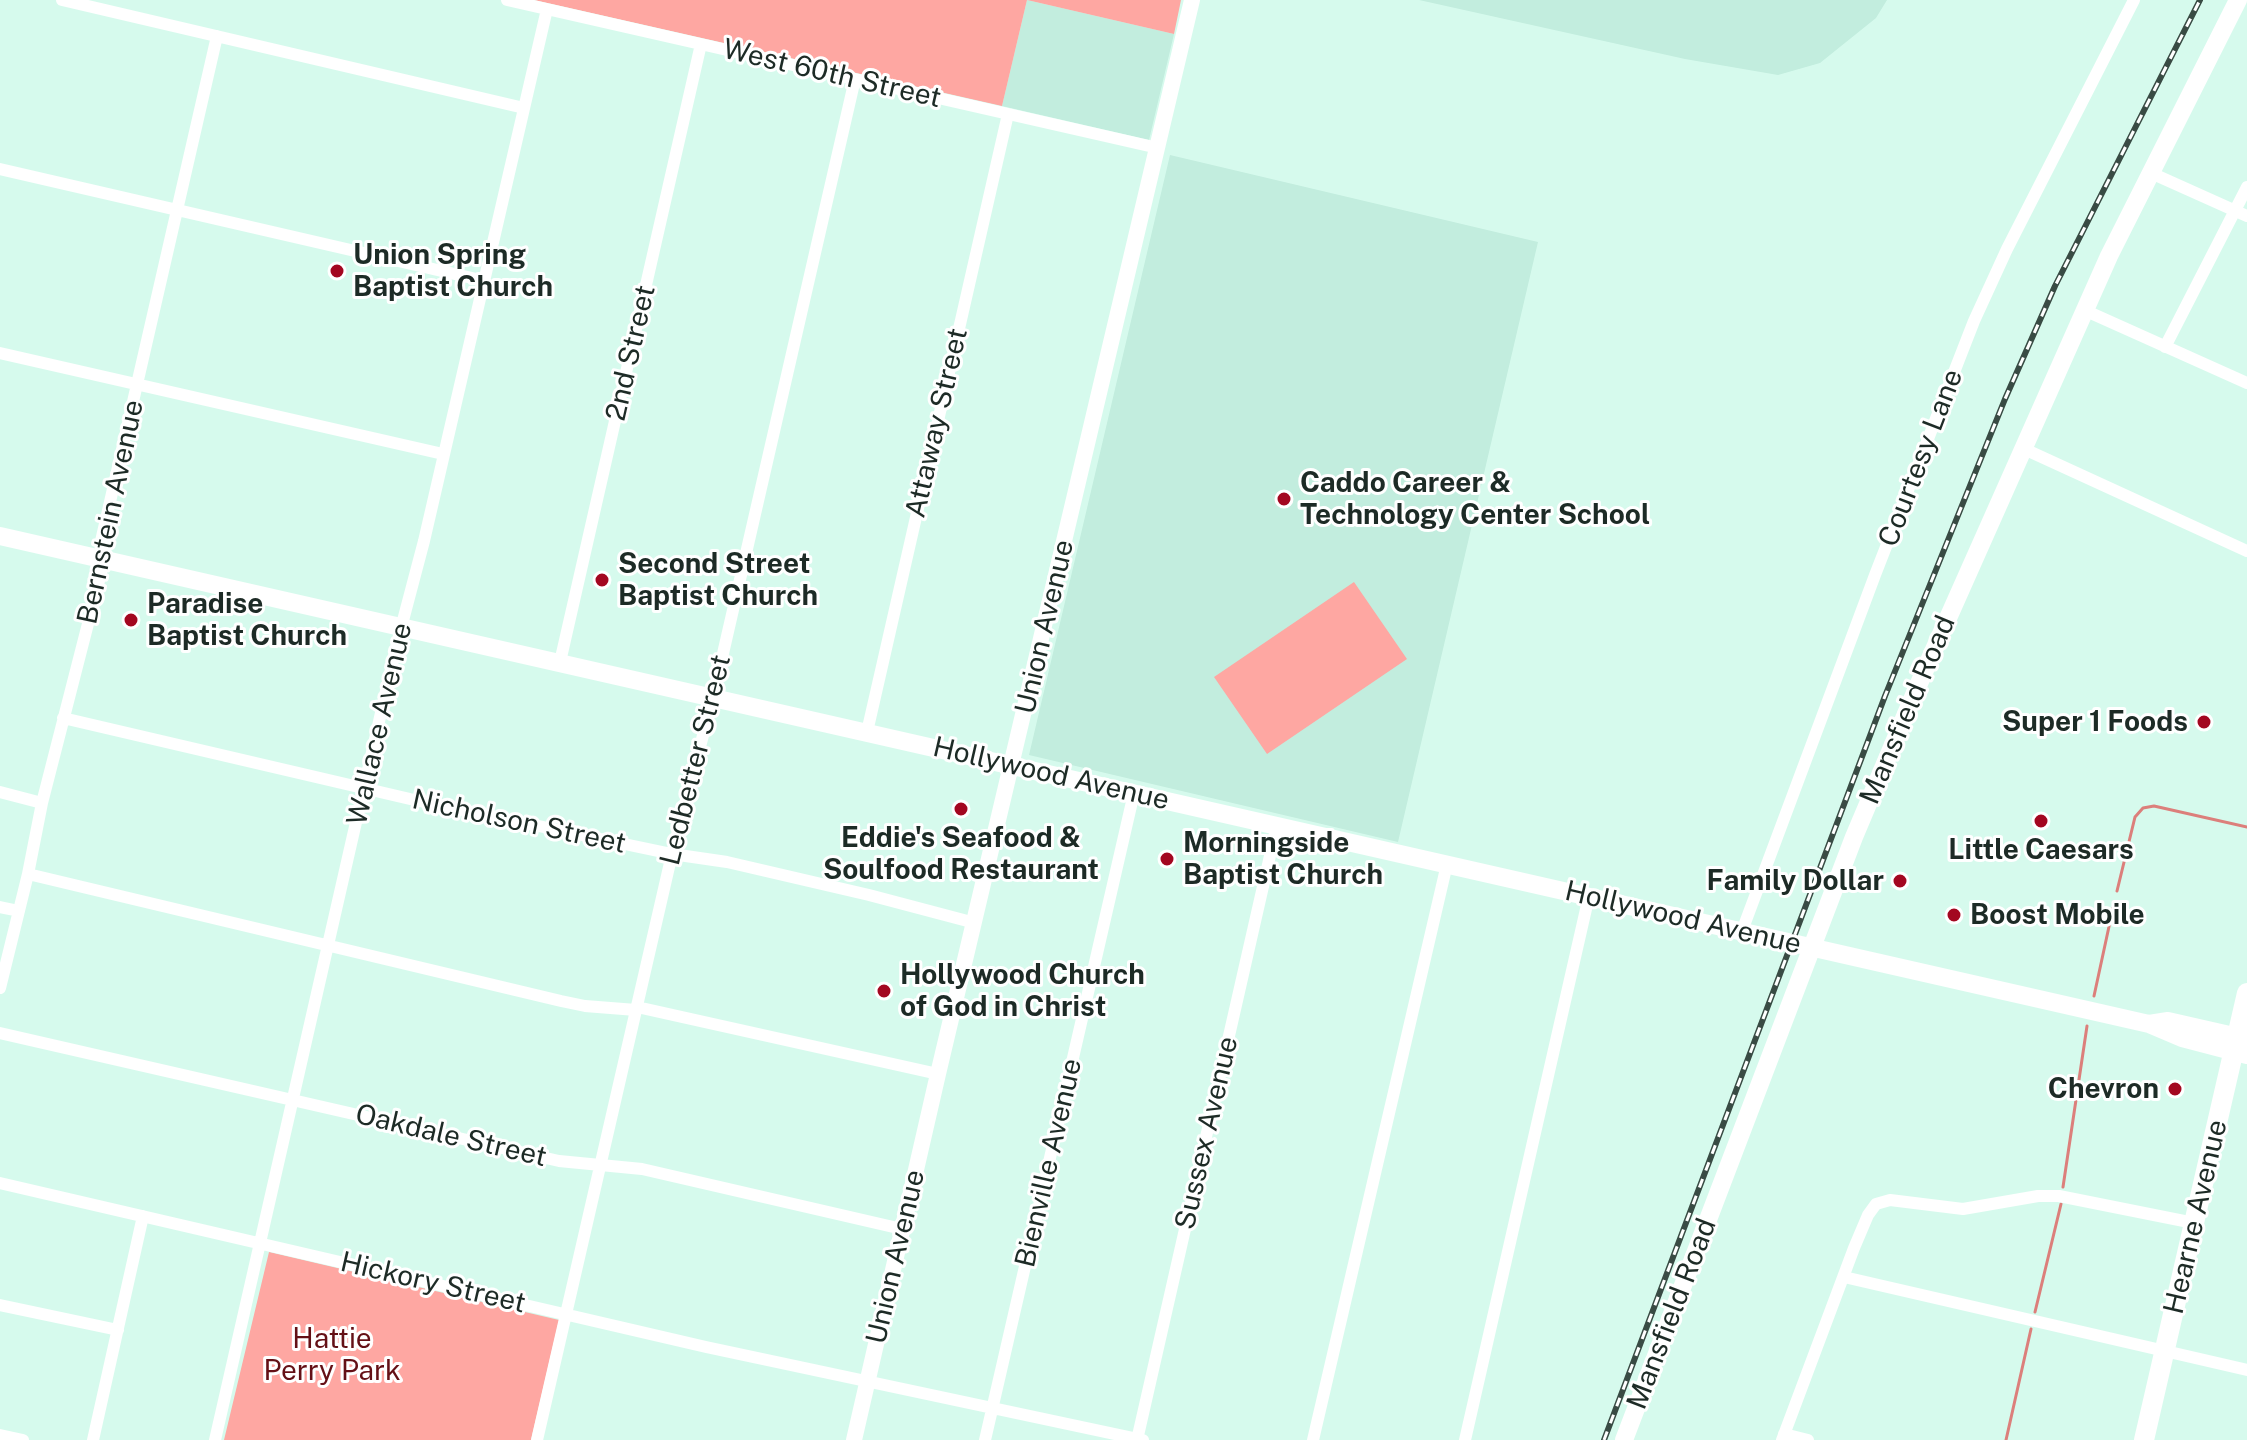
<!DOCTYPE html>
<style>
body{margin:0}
canvas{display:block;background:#d6faed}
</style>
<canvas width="2247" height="1440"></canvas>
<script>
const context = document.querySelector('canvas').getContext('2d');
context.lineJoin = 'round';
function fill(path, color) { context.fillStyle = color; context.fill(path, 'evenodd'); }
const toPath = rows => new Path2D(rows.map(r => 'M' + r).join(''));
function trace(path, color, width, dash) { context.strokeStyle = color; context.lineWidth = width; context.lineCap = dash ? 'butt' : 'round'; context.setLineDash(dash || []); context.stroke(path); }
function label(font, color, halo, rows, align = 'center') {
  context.font = font + ' "Public Sans",sans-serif'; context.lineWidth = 6; context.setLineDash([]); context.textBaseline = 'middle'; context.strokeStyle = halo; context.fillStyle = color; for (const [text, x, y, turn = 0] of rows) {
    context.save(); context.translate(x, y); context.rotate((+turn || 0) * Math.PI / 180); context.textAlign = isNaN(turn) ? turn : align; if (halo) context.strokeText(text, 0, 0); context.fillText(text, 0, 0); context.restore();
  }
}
fill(toPath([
 [1027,0,1174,34,1149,140,1002,106],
 [1419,0,1887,0,1876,18,1820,63,1778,75,1685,59],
 [1170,155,1538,242,1398,842,1029,755]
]), '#c2edde');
fill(toPath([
 [534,0,1181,0,1174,34,1027,0,1002,106],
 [1354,582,1407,659,1267,754,1214,677],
 [269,1252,559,1320,531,1440,224,1440]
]), '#fea7a2');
trace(toPath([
 [2117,891,2135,817,2143,808,2154,806,2247,827],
 [2094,996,2113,908],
 [2063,1187,2087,1026],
 [2035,1312,2061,1204],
 [2006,1440,2031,1329]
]), '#dc7f7b', 3);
trace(toPath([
 [62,0,524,108],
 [507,0,1158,148],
 [0,169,485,281],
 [2151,173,2247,216],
 [2084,310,2247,383],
 [2165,347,2247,187],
 [0,353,443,454],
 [2022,448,2247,551],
 [560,662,701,44],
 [63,718,410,799,672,854,727,862,869,895,975,923],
 [867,732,1008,114],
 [0,792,42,803],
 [28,874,561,1001,585,1006,636,1010],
 [0,907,19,911],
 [1742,931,1875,575,1974,321,2007,249,2134,0],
 [0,988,28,874,42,803,101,573,101,541,217,36],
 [637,1007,938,1074],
 [0,1033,559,1161,642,1169,902,1229],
 [0,1183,706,1347,1143,1440],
 [1844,1277,2247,1370],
 [0,1305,118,1330],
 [1784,1434,1808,1440],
 [0,1435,23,1440],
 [93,1440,143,1216],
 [215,1440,396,647,424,541,547,9],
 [537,1440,672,854,713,697,855,79],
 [985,1440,1134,793],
 [1137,1440,1277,825],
 [1313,1440,1447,864],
 [1465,1440,1589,896],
 [1782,1440,1854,1248,1868,1215,1876,1204,1890,1200,1963,1209,2038,1196,2059,1196,2194,1223]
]), '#fff', 12);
trace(toPath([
 [854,1440,938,1074,1192,0]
]), '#fff', 16);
trace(toPath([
 [0,536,2149,1024,2182,1038,2247,1055],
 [2149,1024,2168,1021,2247,1039],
 [1624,1440,1854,837,1917,688,2109,256,2238,0]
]), '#fff', 18);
trace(toPath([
 [2144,1440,2247,993]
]), '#fff', 20);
const rail = toPath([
 [1604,1440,1885,696,2005,399,2055,286,2200,0]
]);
trace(rail, '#394b44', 6);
trace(rail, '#fff', 3, [9]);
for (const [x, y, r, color] of [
 [337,271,8,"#a30720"],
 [1284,499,8,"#a30720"],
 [602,580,8,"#a30720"],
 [131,620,8,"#a30720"],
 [2204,722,8,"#a30720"],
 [961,809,8,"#a30720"],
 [2041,821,8,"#a30720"],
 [1167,859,8,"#a30720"],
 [1900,881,8,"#a30720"],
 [1954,915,8,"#a30720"],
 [884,991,8,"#a30720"],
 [2175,1089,8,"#a30720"]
]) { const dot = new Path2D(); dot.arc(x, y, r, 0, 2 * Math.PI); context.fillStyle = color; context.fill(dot); trace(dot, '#fff', 3); }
label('28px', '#1d2b26', '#fff', [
 ["West 60th Street",832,74,13],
 ["2nd Street",631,353,-77],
 ["Attaway Street",937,423,-77],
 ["Courtesy Lane",1921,458,-69],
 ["Bernstein Avenue",111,512,-78],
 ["Union Avenue",1045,627,-77],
 ["Mansfield Road",1908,710,-67],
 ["Wallace Avenue",380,724,-77],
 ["Ledbetter Street",696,760,-76],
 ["Hollywood Avenue",1051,774,13],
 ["Nicholson Street",519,822,12],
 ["Hollywood Avenue",1683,918,13],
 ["Sussex Avenue",1207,1133,-77],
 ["Oakdale Street",451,1136,13],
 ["Bienville Avenue",1049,1163,-77],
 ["Hearne Avenue",2196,1217,-77],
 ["Union Avenue",896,1257,-77],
 ["Hickory Street",433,1283,13],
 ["Mansfield Road",1672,1314,-69]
]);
label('bold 28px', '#1d2b26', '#fff', [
 ["Union Spring",353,255],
 ["Baptist Church",353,287],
 ["Caddo Career &",1300,483],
 ["Technology Center School",1300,515],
 ["Second Street",618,564],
 ["Baptist Church",618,596],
 ["Paradise",147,604],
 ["Baptist Church",147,636],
 ["Super 1 Foods",2188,722,"right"],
 ["Eddie's Seafood &",961,838,"center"],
 ["Soulfood Restaurant",961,870,"center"],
 ["Morningside",1183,843],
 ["Baptist Church",1183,875],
 ["Little Caesars",2041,850,"center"],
 ["Family Dollar",1884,881,"right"],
 ["Boost Mobile",1970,915],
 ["Hollywood Church",900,975],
 ["of God in Christ",900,1007],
 ["Chevron",2159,1089,"right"]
], 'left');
label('28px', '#641016', '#fff', [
 ["Hattie",332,1339],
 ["Perry Park",332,1371]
]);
</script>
